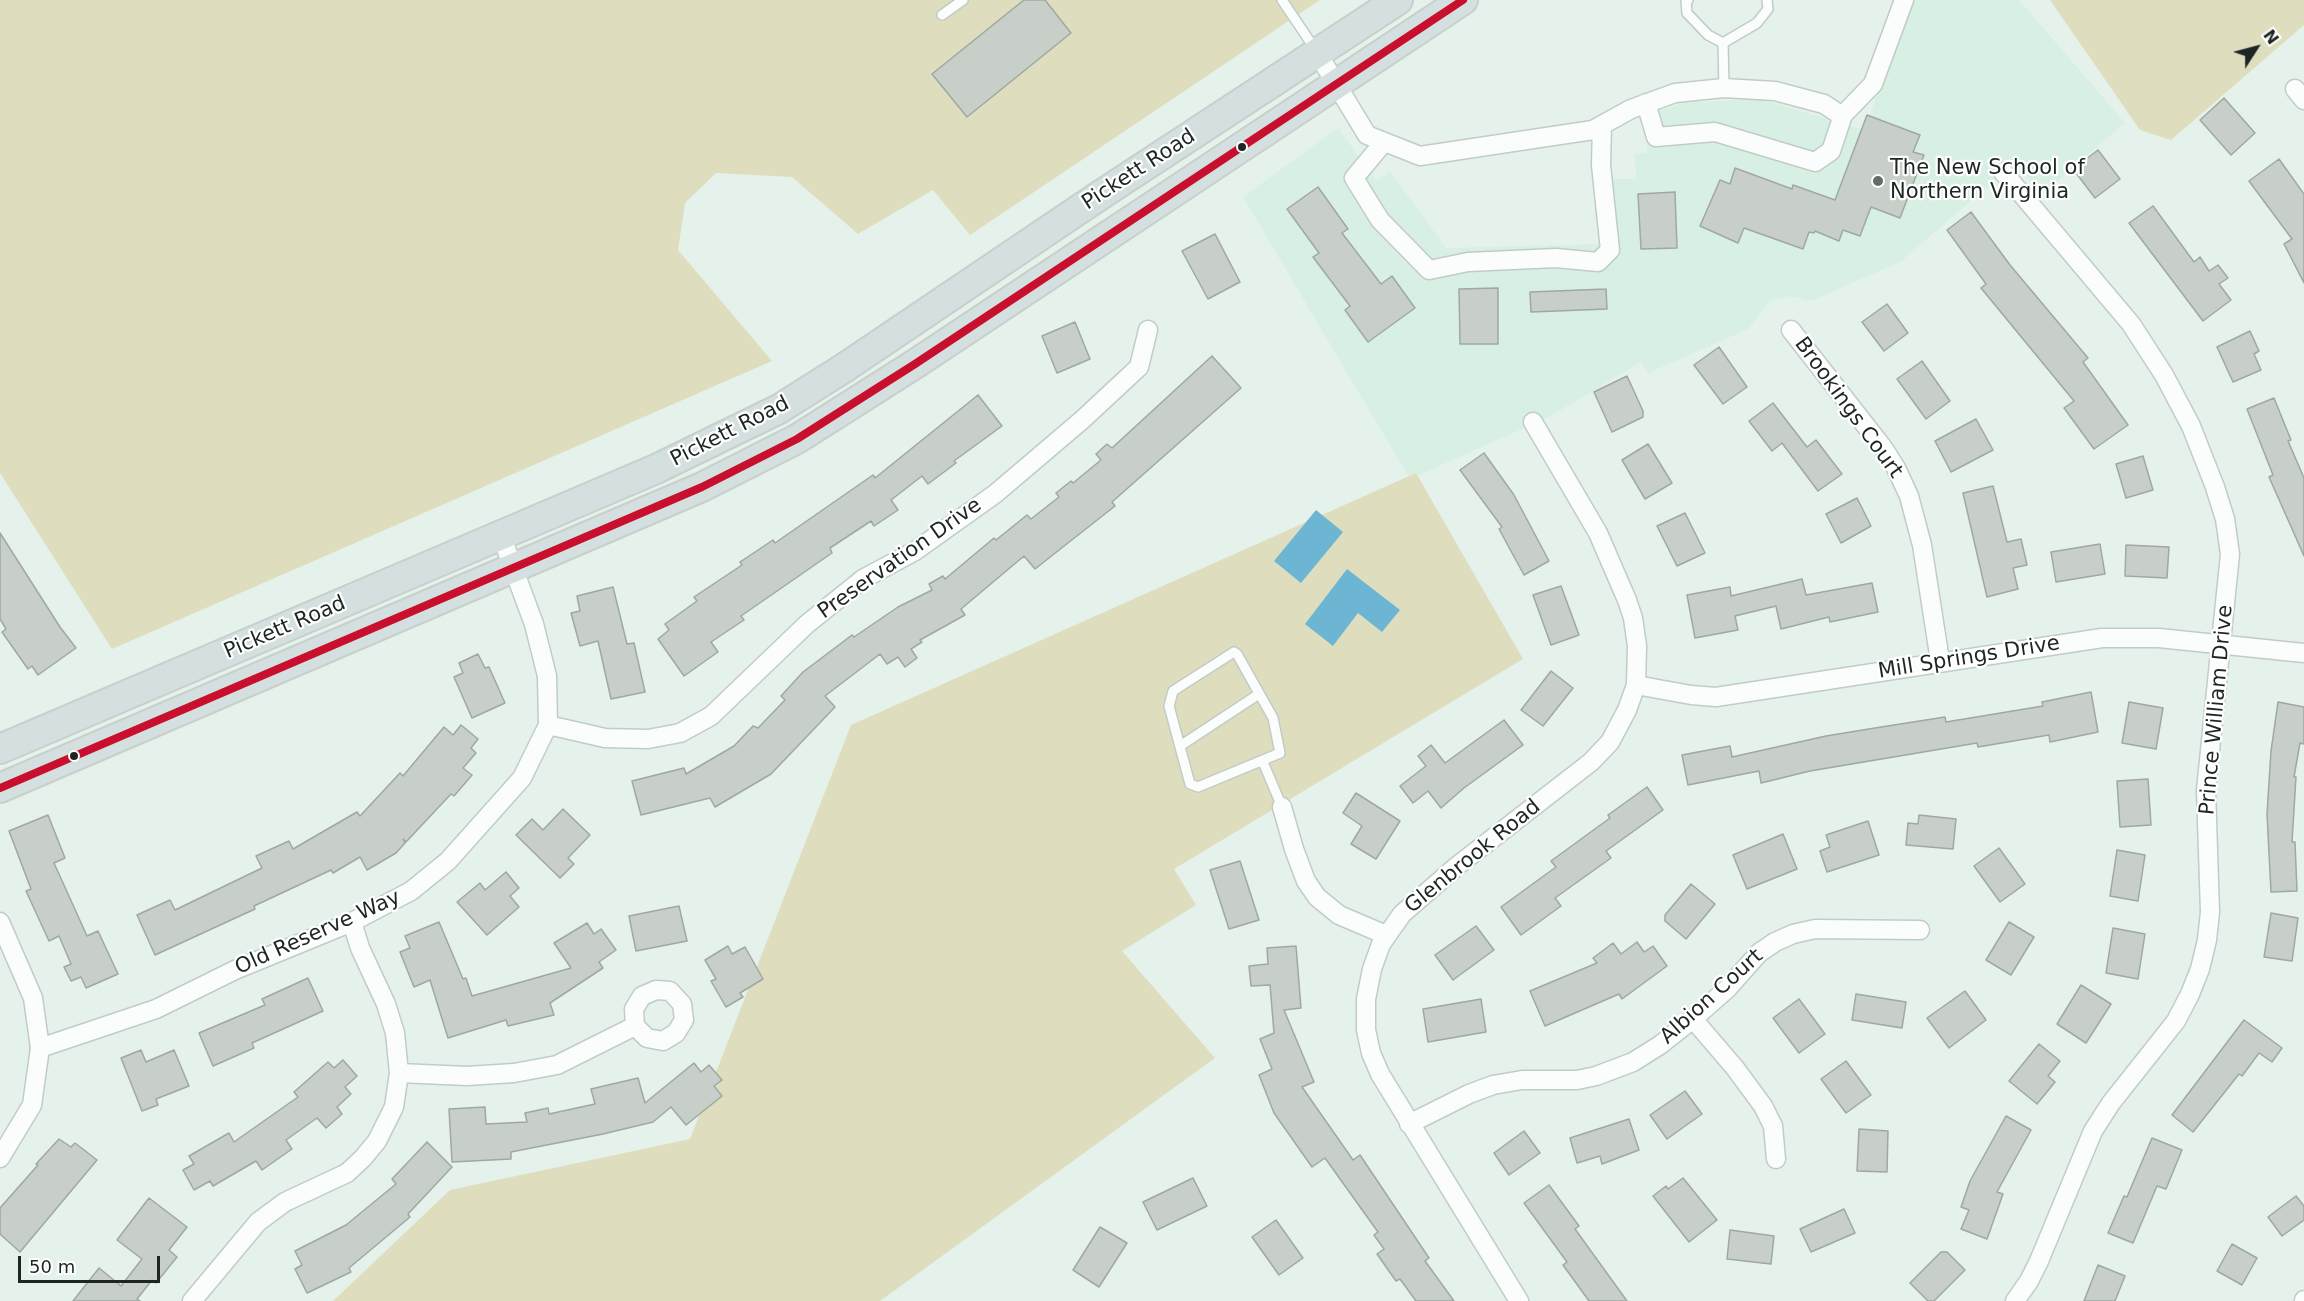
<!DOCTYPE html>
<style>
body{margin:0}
#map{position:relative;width:2304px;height:1301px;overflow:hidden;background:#e4f2eb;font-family:"DejaVu Sans",sans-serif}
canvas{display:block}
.north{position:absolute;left:2226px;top:18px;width:60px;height:60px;-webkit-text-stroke:4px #fff;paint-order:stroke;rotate:54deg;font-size:16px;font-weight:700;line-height:24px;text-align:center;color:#1d2622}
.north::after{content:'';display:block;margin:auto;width:21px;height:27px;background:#1d2622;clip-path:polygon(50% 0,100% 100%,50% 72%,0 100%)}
.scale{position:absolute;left:18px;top:1256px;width:142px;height:27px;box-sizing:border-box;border:3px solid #1d2622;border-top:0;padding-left:8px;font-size:18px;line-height:21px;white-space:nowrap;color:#1d2622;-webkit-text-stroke:4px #fff;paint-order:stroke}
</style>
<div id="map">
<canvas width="2304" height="1301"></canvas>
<div class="north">N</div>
<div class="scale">50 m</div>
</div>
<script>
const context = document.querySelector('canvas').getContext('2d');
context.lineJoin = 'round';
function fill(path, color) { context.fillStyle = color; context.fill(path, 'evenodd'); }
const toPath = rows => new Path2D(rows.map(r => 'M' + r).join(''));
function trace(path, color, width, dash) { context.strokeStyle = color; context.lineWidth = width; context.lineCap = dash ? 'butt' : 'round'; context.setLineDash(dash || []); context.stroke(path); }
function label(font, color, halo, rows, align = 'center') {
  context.font = font + ' "DejaVu Sans",sans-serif'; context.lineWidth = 4.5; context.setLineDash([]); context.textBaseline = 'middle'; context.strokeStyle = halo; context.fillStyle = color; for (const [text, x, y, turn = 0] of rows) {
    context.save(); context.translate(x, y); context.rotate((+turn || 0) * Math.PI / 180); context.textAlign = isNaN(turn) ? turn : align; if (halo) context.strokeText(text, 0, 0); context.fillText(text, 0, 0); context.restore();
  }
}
fill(toPath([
 [1909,0,2019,0,2125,123,2042,194,2015,163,1900,262,1811,301,1790,296,1770,301,1748,329,1648,373,1641,362,1549,417,1410,479,1243,197,1338,128,1377,181,1390,171,1446,248,1607,244,1606,179,1636,179,1635,154,1647,153,1646,116,1682,103,1759,99,1864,130,1906,19]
]), '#d7f0e3');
fill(toPath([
 [0,0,1320,0,970,235,933,190,858,234,792,177,716,173,685,203,678,250,772,361,112,649,0,473],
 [2050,0,2304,0,2304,25,2171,140,2140,130],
 [1416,473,1523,659,1174,869,1196,905,1122,951,1215,1058,880,1301,333,1301,450,1190,690,1139,851,725]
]), '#dedebf');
fill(toPath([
 [1316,510,1343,532,1301,583,1274,561],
 [1347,569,1400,610,1382,632,1358,613,1333,646,1305,624]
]), '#6db6d3');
const building = toPath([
 [1024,0,1045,0,1071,33,967,117,932,74,1024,0],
 [2224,98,2255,133,2231,155,2200,120,2224,98],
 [1867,115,1920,135,1913,152,1924,155,1900,218,1871,207,1860,236,1843,230,1839,241,1815,231,1814,233,1809,232,1803,249,1744,228,1738,243,1700,226,1720,180,1730,184,1735,168,1792,189,1793,185,1835,200,1867,115],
 [2098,150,2120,179,2095,198,2073,169,2098,150],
 [2279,159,2304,194,2304,283,2284,244,2292,239,2249,181,2279,159],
 [1318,187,1348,229,1342,233,1381,284,1392,276,1415,308,1368,342,1345,310,1350,306,1313,257,1319,253,1287,209,1318,187],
 [1675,192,1677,248,1641,249,1638,194,1675,192],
 [2153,206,2194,262,2200,257,2209,271,2218,265,2228,278,2219,284,2231,300,2203,321,2129,223,2153,206],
 [1971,212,2010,265,2088,358,2083,362,2128,425,2094,449,2064,408,2074,401,1981,288,1986,284,1947,230,1971,212],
 [1215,234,1240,282,1208,299,1182,251,1215,234],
 [1498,288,1498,344,1460,344,1459,289,1498,288],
 [1606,289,1607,309,1531,312,1530,292,1606,289],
 [1887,304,1908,333,1884,351,1862,322,1887,304],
 [1075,322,1090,359,1057,373,1042,336,1075,322],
 [2250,331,2259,351,2254,354,2261,370,2233,382,2217,347,2250,331],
 [1719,347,1747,387,1723,404,1694,365,1719,347],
 [1212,356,1241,388,1112,502,1115,506,1035,569,1024,556,961,609,965,615,920,640,922,642,911,649,917,658,905,667,898,657,887,664,880,654,825,696,835,707,771,774,715,807,710,798,641,815,632,781,684,768,686,774,734,746,753,726,758,728,785,700,781,696,803,672,852,635,854,637,898,607,932,590,929,584,943,576,945,579,994,538,996,540,1027,515,1031,519,1059,497,1056,493,1071,481,1073,483,1101,460,1096,454,1107,444,1112,448,1212,356],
 [1922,361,1950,401,1926,419,1897,379,1922,361],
 [1627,376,1643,411,1643,417,1612,432,1594,392,1627,376],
 [978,395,1002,426,954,461,956,463,928,484,922,476,891,500,898,510,874,526,871,521,830,548,832,553,741,616,744,620,711,642,718,652,684,676,658,639,669,630,665,624,697,601,694,597,742,565,740,562,773,540,775,543,873,475,875,478,978,395],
 [2274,398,2291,440,2288,441,2304,478,2304,556,2269,477,2273,475,2247,409,2274,398],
 [1773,403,1807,447,1816,440,1842,474,1818,491,1782,443,1772,451,1749,421,1773,403],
 [1976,419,1993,450,1951,472,1935,441,1976,419],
 [1648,444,1672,483,1645,499,1622,460,1648,444],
 [1484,453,1514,495,1549,561,1524,575,1499,529,1502,527,1460,470,1484,453],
 [2143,456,2153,490,2126,498,2116,464,2143,456],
 [1993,486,2007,542,2021,539,2027,565,2013,568,2018,589,1987,597,1963,493,1993,486],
 [1857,498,1871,526,1841,543,1826,514,1857,498],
 [1685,513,1705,553,1677,566,1657,526,1685,513],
 [0,533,60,627,76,648,38,675,32,666,28,669,2,632,6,629,0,619,0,533],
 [2100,544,2105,574,2056,582,2051,552,2100,544],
 [2126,545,2169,547,2167,578,2125,576,2126,545],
 [1802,579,1806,595,1872,583,1878,612,1830,622,1829,617,1781,629,1776,606,1735,616,1738,630,1695,638,1687,595,1730,587,1731,596,1802,579],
 [1561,586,1579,635,1551,645,1533,595,1561,586],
 [613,587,627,644,634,643,645,692,611,699,598,641,580,646,571,613,580,611,577,596,613,587],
 [478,654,485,668,489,667,505,703,472,718,454,677,463,673,459,663,478,654],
 [1551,671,1573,688,1543,726,1521,710,1551,671],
 [2091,692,2098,732,2050,742,2049,735,1978,747,1977,743,1810,771,1761,783,1759,771,1688,785,1682,755,1730,746,1732,757,1826,736,1875,728,1945,717,1946,722,2043,706,2042,702,2091,692],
 [2129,702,2163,708,2156,749,2122,743,2129,702],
 [2278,702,2304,707,2304,744,2300,743,2294,777,2296,777,2292,842,2295,842,2297,891,2271,892,2267,814,2271,751,2278,702],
 [1504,720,1523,745,1464,788,1441,808,1428,791,1413,803,1400,786,1426,766,1418,756,1431,745,1445,763,1504,720],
 [461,725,478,739,471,748,476,753,463,768,472,775,454,796,451,794,406,842,403,839,405,843,396,853,367,870,360,857,333,873,331,870,254,906,255,909,155,955,137,915,170,900,175,910,262,868,256,856,289,841,293,849,357,812,360,816,400,773,403,776,444,727,453,735,461,725],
 [2148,779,2151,825,2120,827,2117,781,2148,779],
 [1647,787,1663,810,1606,851,1611,858,1555,898,1561,906,1521,935,1501,907,1556,867,1551,861,1610,818,1608,815,1647,787],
 [1356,793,1400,821,1376,859,1351,844,1362,826,1343,813,1356,793],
 [563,809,590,835,568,858,574,864,560,878,516,835,532,819,543,830,563,809],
 [48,815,65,858,54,863,87,936,98,931,118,974,86,988,81,977,71,981,64,967,71,964,59,936,49,941,26,891,31,889,9,831,48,815],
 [1919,815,1956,819,1953,849,1906,845,1908,823,1918,824,1919,815],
 [1868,821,1879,855,1827,872,1820,851,1830,847,1826,835,1868,821],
 [1783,834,1797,869,1747,889,1733,855,1783,834],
 [1999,848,2025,884,2000,902,1974,866,1999,848],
 [2117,850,2145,855,2138,901,2110,896,2117,850],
 [1240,861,1259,920,1229,929,1210,870,1240,861],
 [506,872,519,888,510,896,519,907,487,935,457,902,480,883,485,890,506,872],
 [1691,884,1715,904,1686,939,1665,921,1665,915,1691,884],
 [679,906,687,941,636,951,629,916,679,906],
 [2271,913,2298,918,2292,961,2264,957,2271,913],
 [439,922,463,979,466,978,472,996,571,968,554,943,587,923,594,934,601,929,616,950,599,962,603,968,550,1003,554,1015,508,1026,506,1020,448,1038,430,980,414,987,400,952,410,948,405,936,439,922],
 [2009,922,2034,937,2011,975,1986,960,2009,922],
 [1476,926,1494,950,1453,980,1435,955,1476,926],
 [2113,928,2145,934,2138,979,2106,973,2113,928],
 [1637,942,1644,952,1653,946,1667,966,1622,999,1619,994,1545,1026,1530,991,1597,963,1593,958,1613,943,1621,954,1637,942],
 [728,946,732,954,745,947,763,979,740,993,743,997,726,1007,711,981,716,979,705,960,728,946],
 [1296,946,1301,1008,1284,1010,1314,1082,1302,1087,1353,1160,1360,1155,1429,1258,1425,1261,1454,1301,1416,1301,1400,1279,1396,1281,1377,1254,1384,1249,1374,1235,1378,1232,1325,1158,1312,1167,1274,1113,1259,1075,1272,1069,1260,1039,1274,1033,1270,985,1251,986,1249,966,1268,964,1267,948,1296,946],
 [308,978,323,1011,252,1043,254,1048,213,1066,199,1033,265,1005,262,999,308,978],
 [2081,985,2111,1004,2086,1043,2057,1024,2081,985],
 [1965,991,1986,1020,1949,1048,1927,1018,1965,991],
 [1856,994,1906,1002,1902,1028,1852,1020,1856,994],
 [1481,999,1486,1032,1428,1042,1423,1009,1481,999],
 [1799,999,1825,1034,1799,1053,1773,1018,1799,999],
 [2244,1020,2282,1048,2272,1062,2259,1053,2242,1076,2239,1074,2193,1132,2172,1115,2244,1020],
 [2039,1044,2060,1061,2048,1076,2055,1082,2037,1104,2009,1081,2039,1044],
 [141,1050,146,1062,174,1050,189,1086,156,1099,158,1105,142,1111,121,1058,141,1050],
 [343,1060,357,1076,345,1087,351,1094,337,1107,342,1114,326,1128,317,1118,286,1140,292,1149,262,1170,256,1161,213,1186,210,1181,194,1190,183,1170,194,1164,189,1156,229,1133,234,1142,298,1097,294,1092,328,1062,334,1068,343,1060],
 [1846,1061,1871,1095,1846,1113,1821,1079,1846,1061],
 [694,1063,701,1072,709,1065,722,1080,714,1086,722,1096,686,1125,671,1107,653,1122,603,1134,511,1152,511,1159,452,1162,449,1109,485,1107,486,1124,527,1122,525,1113,548,1108,549,1114,595,1104,591,1089,638,1078,645,1103,694,1063],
 [1685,1091,1702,1114,1667,1139,1650,1115,1685,1091],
 [2006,1116,2031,1130,1997,1192,2003,1194,1987,1239,1961,1229,1969,1210,1961,1207,1970,1181,2006,1116],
 [1629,1119,1639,1150,1602,1164,1600,1156,1577,1163,1570,1138,1629,1119],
 [1859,1129,1888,1131,1887,1172,1857,1171,1859,1129],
 [1524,1131,1540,1153,1509,1175,1494,1153,1524,1131],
 [2152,1138,2182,1150,2166,1189,2157,1186,2133,1243,2108,1233,2124,1196,2127,1197,2152,1138],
 [59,1139,71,1147,75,1143,97,1160,20,1252,0,1234,0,1208,38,1165,36,1164,59,1139],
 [427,1142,452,1167,408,1214,410,1217,349,1268,351,1272,307,1293,295,1269,302,1265,295,1251,346,1225,396,1184,392,1179,427,1142],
 [1193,1178,1207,1206,1157,1230,1143,1202,1193,1178],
 [1683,1178,1717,1220,1689,1242,1653,1196,1666,1186,1668,1189,1683,1178],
 [1549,1185,1579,1226,1575,1229,1627,1301,1589,1301,1563,1265,1567,1262,1524,1203,1549,1185],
 [2296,1196,2304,1206,2304,1220,2282,1236,2268,1217,2296,1196],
 [149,1198,187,1227,169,1250,177,1257,156,1283,152,1280,137,1299,140,1301,73,1301,99,1268,121,1286,142,1259,117,1240,149,1198],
 [1844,1209,1855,1233,1811,1252,1800,1229,1844,1209],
 [1276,1220,1303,1258,1279,1275,1252,1237,1276,1220],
 [1100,1227,1127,1243,1099,1287,1073,1270,1100,1227],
 [1730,1230,1774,1236,1771,1264,1727,1259,1730,1230],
 [2232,1244,2257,1258,2242,1285,2217,1271,2232,1244],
 [1941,1252,1947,1252,1965,1270,1934,1301,1928,1301,1910,1283,1941,1252],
 [2098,1265,2125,1276,2115,1301,2084,1301,2098,1265]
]);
fill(building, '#c7cfc8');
trace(building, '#9fa8a1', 1.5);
const service = toPath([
 [1282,0,1315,49],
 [1688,0,1686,1,1687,13,1708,35,1723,43],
 [942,15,963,0],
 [1723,43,1757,23,1768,9,1767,0],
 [1723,43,1724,88],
 [1234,652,1237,654,1273,718,1280,753,1198,787,1190,784,1169,706,1173,691,1234,652],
 [1180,746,1259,694],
 [1263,762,1282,807]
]);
const minor = toPath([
 [1318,54,1367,135,1420,156,1593,130,1631,109,1675,93,1724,88,1775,91,1824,104,1842,116,1873,84,1904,0],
 [2295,89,2304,100],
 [1646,103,1656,137,1715,132,1815,162,1831,151,1843,115],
 [1384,142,1354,178,1380,220,1429,270,1468,262,1556,258,1598,262,1610,250,1601,165,1602,125],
 [2003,172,2131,324,2164,375,2191,426,2215,487,2225,519,2230,554,2206,790,2210,912,2207,940,2200,969,2190,994,2176,1021,2111,1103,2093,1131,2039,1261,2029,1281,2015,1301],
 [1791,330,1884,449,1896,468,1909,496,1922,545,1940,661],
 [1636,685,1691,695,1716,697,2102,638,2159,638,2304,653],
 [548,725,605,738,648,739,680,733,711,716,807,624,863,579,915,551,995,494,1082,420,1139,367,1148,330],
 [1282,807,1294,849,1306,881,1317,897,1339,915,1386,935],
 [0,922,33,998,40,1048,32,1105,0,1158],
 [1693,1019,1735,1068,1763,1106,1773,1126,1776,1159],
 [40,1048,156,1009,235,970,352,922,411,891,448,861,522,778,548,725,547,676,534,624,501,535],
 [399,1073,467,1076,514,1073,557,1065,635,1026,647,1038,663,1041,676,1033,684,1020,682,1004,670,991,656,990,642,996,634,1009,635,1026],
 [1409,1124,1469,1094,1493,1085,1522,1080,1577,1080,1596,1076,1633,1062,1660,1045,1693,1019,1727,989,1759,953,1775,942,1793,934,1815,929,1920,930],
 [192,1301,258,1222,285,1202,347,1173,363,1158,377,1141,394,1107,399,1073,395,1033,386,1004,360,948,352,922],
 [1519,1301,1380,1074,1371,1053,1366,1030,1366,999,1372,969,1381,944,1402,914,1457,866,1591,762,1610,742,1627,710,1636,685,1637,646,1633,618,1627,600,1598,533,1533,422],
 [2304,1301,2304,1300]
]);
const primary = toPath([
 [0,749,656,469,779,409,844,368,1099,196,1398,0],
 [0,788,702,487,797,439,915,364,1463,0]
]);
trace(service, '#c1ccc7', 12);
trace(minor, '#c1ccc7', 21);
trace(primary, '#c8cfcc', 32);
trace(service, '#fbfdfc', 9);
trace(minor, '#fbfdfc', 18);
trace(primary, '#d4e0df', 28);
trace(toPath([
 [0,788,702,487,797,439,915,364,1463,0]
]), '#c8102e', 8);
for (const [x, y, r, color] of [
 [1242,147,5,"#1d2622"],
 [1878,181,6,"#636d68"],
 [74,756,5,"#1d2622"]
]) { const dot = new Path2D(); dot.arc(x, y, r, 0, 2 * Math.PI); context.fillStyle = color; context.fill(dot); trace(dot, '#fff', 2); }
label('21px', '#1d2622', '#fff', [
 ["The New School of",1890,169],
 ["Northern Virginia",1890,193]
], 'left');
label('21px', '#1d2622', '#fff', [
 ["Pickett Road",1139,170,-33],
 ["Brookings Court",1848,408,54],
 ["Pickett Road",730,432,-27],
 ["Preservation Drive",900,559,-35],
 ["Pickett Road",285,628,-23],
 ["Mill Springs Drive",1969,658,-9],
 ["Prince William Drive",2217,710,-85],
 ["Glenbrook Road",1473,857,-39],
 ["Old Reserve Way",318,933,-24],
 ["Albion Court",1712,997,-42]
]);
</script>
